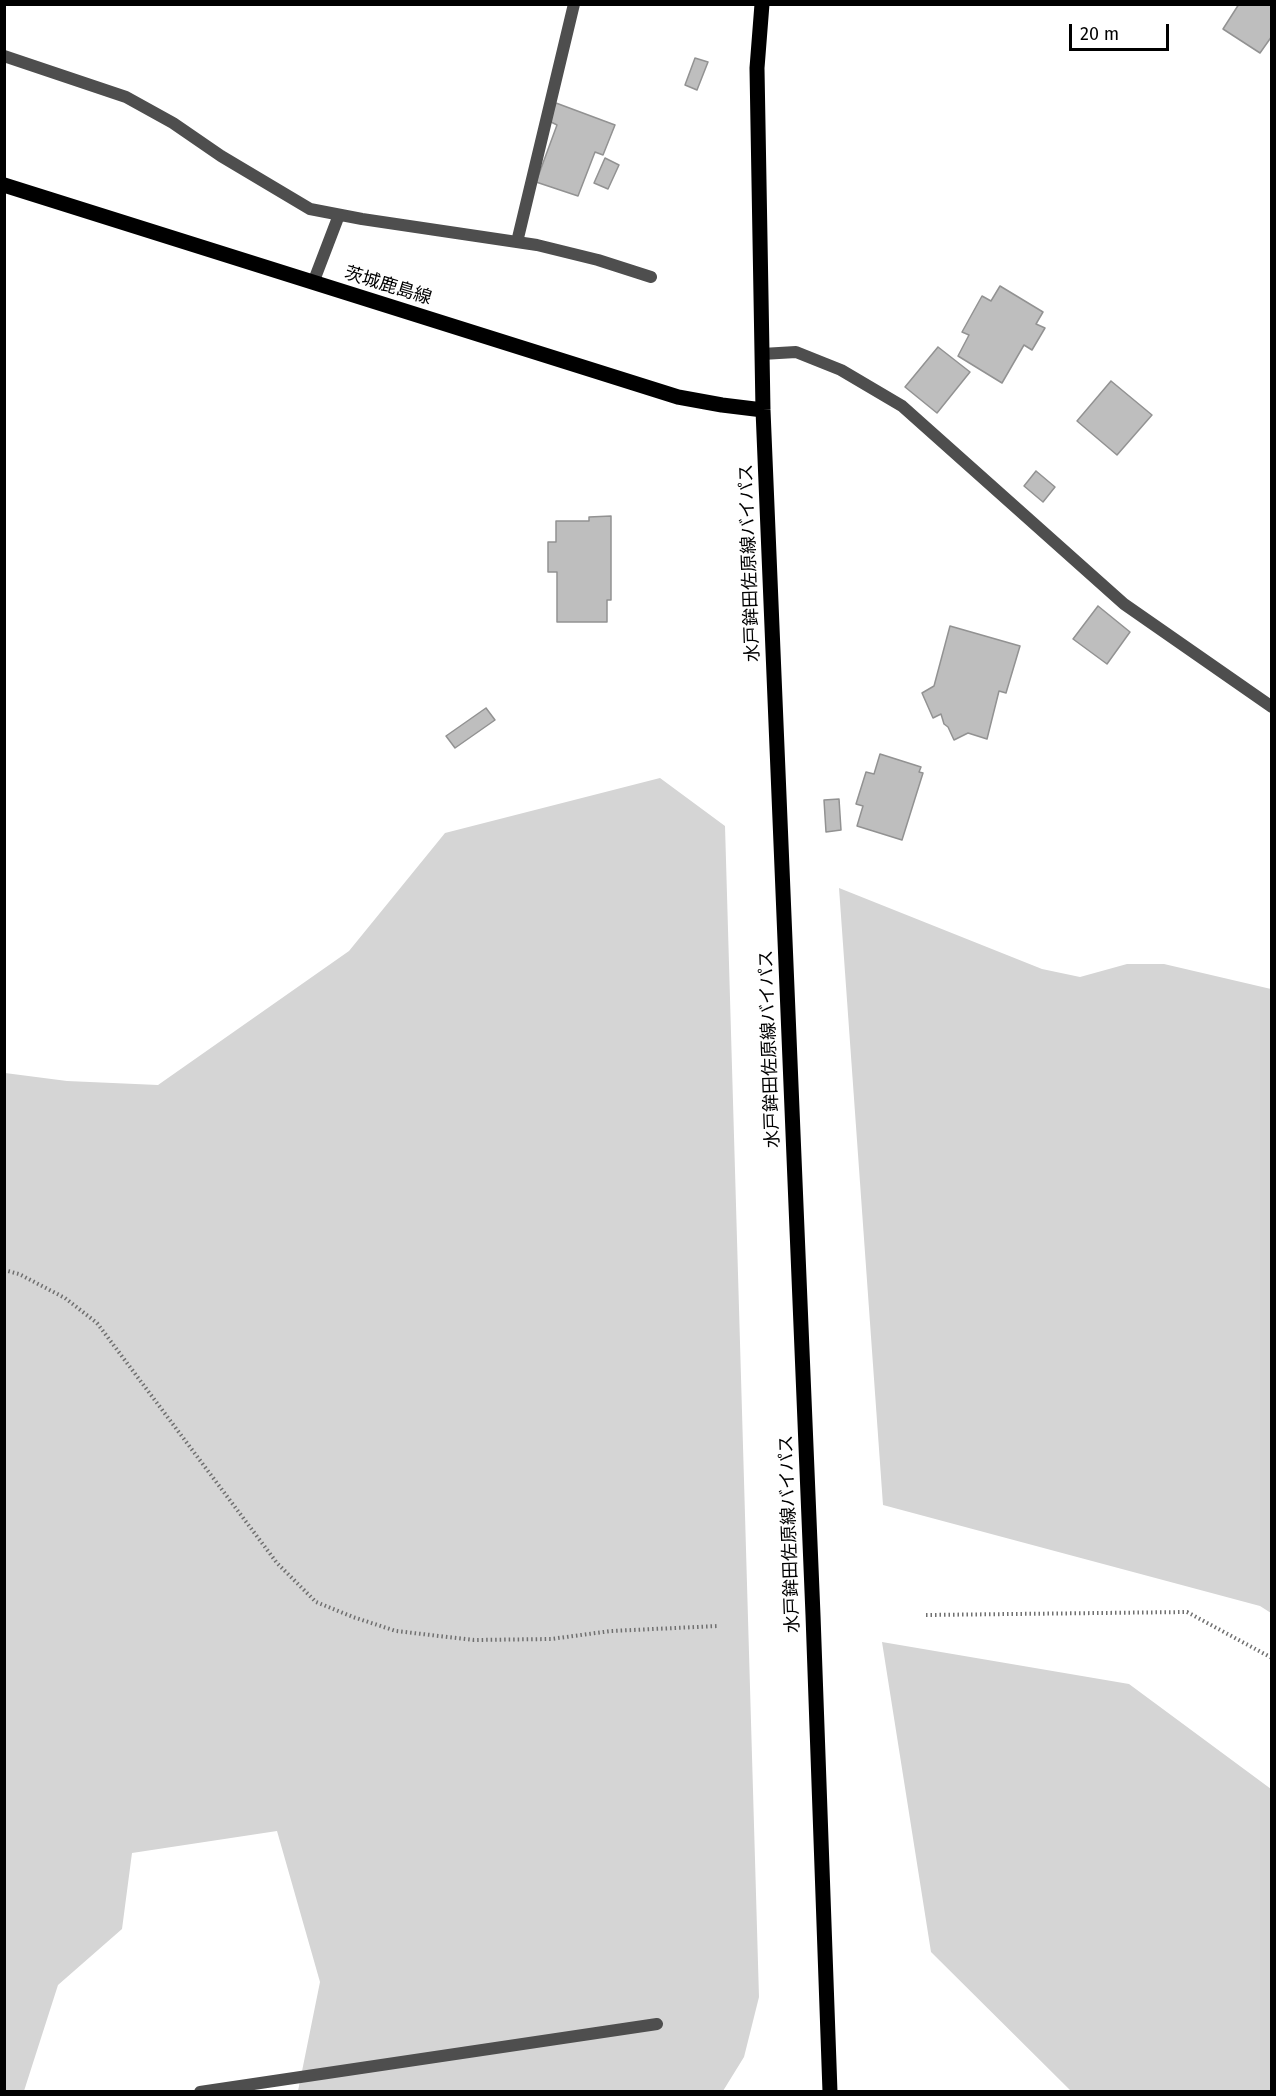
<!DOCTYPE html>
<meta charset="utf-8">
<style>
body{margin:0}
#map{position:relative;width:1276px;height:2096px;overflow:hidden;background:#fff;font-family:"Fira Sans",sans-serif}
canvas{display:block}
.frame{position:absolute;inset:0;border:6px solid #000;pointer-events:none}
.scale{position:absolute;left:1069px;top:24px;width:100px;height:27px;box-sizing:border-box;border:3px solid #000;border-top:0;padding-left:8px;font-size:18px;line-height:21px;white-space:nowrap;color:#000;-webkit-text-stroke:4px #fff;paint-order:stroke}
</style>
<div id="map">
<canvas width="1276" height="2096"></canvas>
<div class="frame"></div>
<div class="scale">20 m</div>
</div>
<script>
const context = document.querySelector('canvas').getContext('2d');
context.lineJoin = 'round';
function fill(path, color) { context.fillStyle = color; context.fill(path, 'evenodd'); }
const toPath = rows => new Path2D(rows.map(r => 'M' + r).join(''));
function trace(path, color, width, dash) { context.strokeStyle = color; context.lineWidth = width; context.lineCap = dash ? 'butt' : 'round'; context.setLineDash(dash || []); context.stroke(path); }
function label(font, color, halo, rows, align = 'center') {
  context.font = font + ' "Fira Sans","Noto Sans JP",sans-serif'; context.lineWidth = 6; context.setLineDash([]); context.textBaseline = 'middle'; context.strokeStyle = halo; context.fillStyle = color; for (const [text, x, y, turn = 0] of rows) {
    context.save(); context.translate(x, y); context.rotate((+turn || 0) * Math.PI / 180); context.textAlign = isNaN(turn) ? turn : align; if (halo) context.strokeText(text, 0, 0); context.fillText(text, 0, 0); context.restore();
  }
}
fill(toPath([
 [660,778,725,826,759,1997,744,2057,723,2091,298,2091,320,1982,277,1831,132,1853,122,1929,58,1985,24,2091,5,2092,5,1073,67,1081,158,1085,349,951,445,833],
 [839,888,1042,969,1080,977,1127,964,1164,964,1271,989,1271,1613,1260,1606,883,1505],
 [882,1642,1129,1684,1271,1789,1271,2091,1071,2091,931,1952]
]), '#d5d5d5');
const building = toPath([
 [1239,4,1272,4,1272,36,1260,53,1223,29,1239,4],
 [695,58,708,62,697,90,685,85,695,58],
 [556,103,615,125,603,155,595,152,578,196,536,182,557,125,549,121,556,103],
 [605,158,619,165,608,189,594,183,605,158],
 [1000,286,1043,312,1036,324,1045,328,1032,350,1024,345,1002,383,958,356,969,335,962,332,982,296,991,301,1000,286],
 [938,347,970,372,937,413,905,387,938,347],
 [1111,381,1152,415,1117,455,1077,421,1111,381],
 [1036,471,1055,487,1043,502,1024,486,1036,471],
 [611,516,611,600,607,600,607,622,557,622,557,572,548,572,548,542,556,542,556,521,589,521,589,517,611,516],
 [1098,606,1130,632,1107,664,1073,639,1098,606],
 [950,626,1020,646,1006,693,999,691,987,739,968,733,954,740,948,727,944,724,941,714,933,718,922,693,934,686,950,626],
 [486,708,495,720,455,748,446,736,486,708],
 [880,754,921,767,919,772,923,773,902,840,857,826,863,806,856,804,866,772,874,774,880,754],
 [839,799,841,830,826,832,824,800,839,799]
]);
fill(building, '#bebebe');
trace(building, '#929292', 1.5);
trace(toPath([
 [4,1270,19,1274,65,1298,97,1323,277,1563,316,1602,353,1617,396,1631,474,1640,551,1639,611,1631,718,1626],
 [926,1615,1187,1612,1272,1658]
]), '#707070', 4, [1.5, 3]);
trace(toPath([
 [4,56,126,97,173,123,221,156,310,209,362,219,537,245,598,260,651,277],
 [517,242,574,4],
 [313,283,339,215],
 [762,354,796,352,841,370,902,406,1124,604,1272,707],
 [200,2092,657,2024]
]), '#4e4e4e', 12);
trace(toPath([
 [762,4,757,68,763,410,813,1615,830,2092],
 [4,185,678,397,722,405,763,410]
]), '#000', 15);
label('18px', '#000', '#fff', [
 ["茨城鹿島線",388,286,17],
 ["水戸鉾田佐原線バイパス",750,563,-92],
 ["水戸鉾田佐原線バイパス",770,1049,-92],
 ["水戸鉾田佐原線バイパス",790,1534,-92]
]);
</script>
